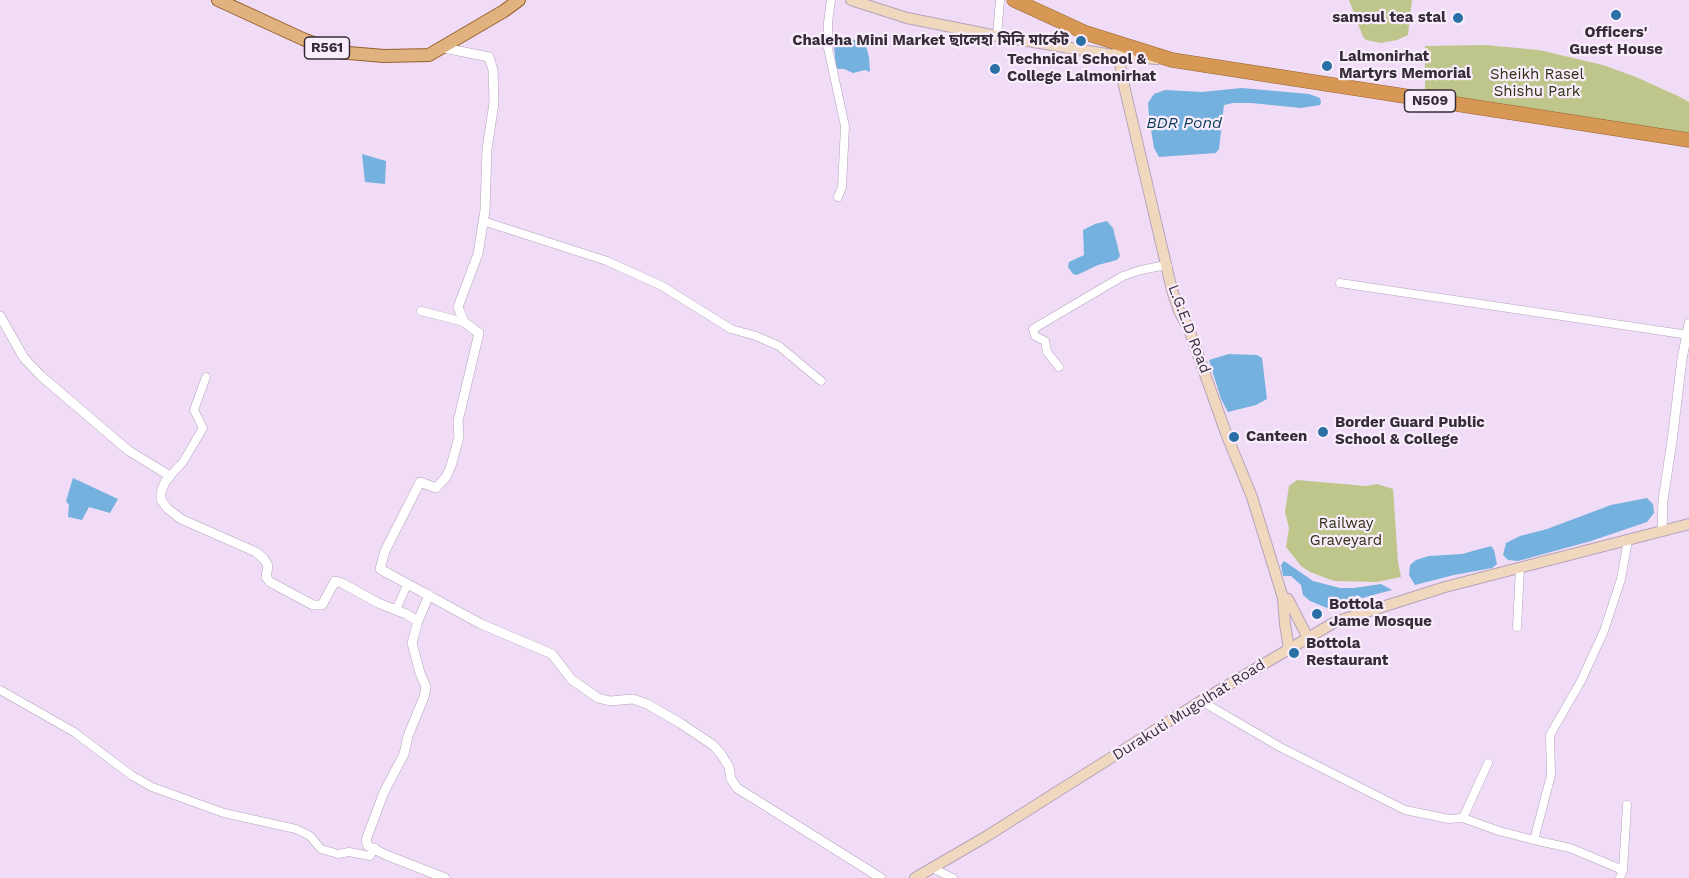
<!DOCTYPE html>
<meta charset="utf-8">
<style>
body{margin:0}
canvas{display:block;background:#f0dcf6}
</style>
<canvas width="1689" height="878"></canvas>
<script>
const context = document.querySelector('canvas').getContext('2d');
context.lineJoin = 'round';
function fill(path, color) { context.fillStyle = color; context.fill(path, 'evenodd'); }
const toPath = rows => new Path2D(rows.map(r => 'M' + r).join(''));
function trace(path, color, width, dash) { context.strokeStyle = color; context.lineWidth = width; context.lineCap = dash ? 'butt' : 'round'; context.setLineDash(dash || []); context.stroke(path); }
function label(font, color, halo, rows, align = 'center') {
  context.font = font + ' "Work Sans","Noto Sans Bengali",sans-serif'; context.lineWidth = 4.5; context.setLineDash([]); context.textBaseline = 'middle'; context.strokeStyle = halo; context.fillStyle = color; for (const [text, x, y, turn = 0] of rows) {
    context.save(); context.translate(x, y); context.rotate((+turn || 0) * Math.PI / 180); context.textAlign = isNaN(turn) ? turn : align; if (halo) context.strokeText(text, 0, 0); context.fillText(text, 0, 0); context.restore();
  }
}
fill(toPath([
 [1349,0,1412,0,1408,35,1397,40,1381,43,1366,40,1363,37],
 [1485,45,1539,50,1603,65,1636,77,1678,96,1689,102,1689,140,1425,100,1425,46],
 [1297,480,1366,486,1377,484,1393,489,1398,562,1401,577,1376,582,1334,581,1310,572,1301,566,1286,547,1289,528,1285,512,1289,486]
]), '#bfc68b');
fill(toPath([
 [849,39,865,42,869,57,870,72,865,70,853,73,844,69,838,69,836,66,834,46,841,44,843,40],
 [1242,88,1309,94,1320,98,1321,102,1320,105,1301,108,1251,103,1233,103,1224,105,1219,149,1216,153,1159,157,1154,148,1149,117,1148,103,1154,94,1165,90,1202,92],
 [362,154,386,161,385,184,365,182],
 [1107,221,1113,228,1120,256,1117,260,1098,265,1077,275,1073,274,1068,267,1069,262,1084,255,1083,230,1095,224],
 [1229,354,1257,355,1262,358,1267,399,1256,405,1228,412,1221,399,1209,360],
 [73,478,118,499,110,513,89,507,82,520,68,517,69,505,66,501],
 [1647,498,1653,504,1654,513,1647,522,1591,541,1518,561,1508,560,1503,555,1506,543,1520,536,1547,529,1611,505],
 [1491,546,1494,550,1497,564,1492,568,1454,575,1415,585,1409,575,1410,565,1416,560,1429,556,1462,554],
 [1284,561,1313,581,1340,588,1354,588,1381,584,1392,590,1362,598,1357,595,1347,601,1342,610,1332,610,1310,601,1303,595,1301,585,1291,576,1283,576,1281,565]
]), '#75b1de');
const minor = toPath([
 [831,0,828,22,828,48,845,126,842,187,838,197],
 [997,36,1000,0],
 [483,221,607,261,662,286,731,329,756,336,779,346,821,381],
 [1340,283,1689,335],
 [421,311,464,322],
 [1059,367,1047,352,1045,341,1035,336,1033,329,1123,276,1141,270,1161,266,1168,267],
 [170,476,183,462,203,428,194,410,206,377],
 [396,610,407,585],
 [1517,627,1520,568],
 [0,690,74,732,131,775,152,787,224,813,296,829,310,836,321,849,338,854,349,852,370,856,375,848],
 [1201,701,1280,747,1405,810,1449,819,1463,818,1499,831,1534,840],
 [1463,818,1488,763],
 [932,868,953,878],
 [1623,870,1627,805],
 [1620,878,1623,870,1570,848,1534,840,1551,775,1550,735,1581,681,1604,631,1621,579,1628,540]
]);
const tertiary = toPath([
 [444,48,489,57,493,70,494,103,487,149,485,210,478,254,458,307,464,322,479,333,458,421,459,437,451,466,446,477,436,488,420,482,385,551,380,569,481,624,552,654,571,679,598,698,610,701,633,699,647,704,680,723,713,745,721,754,729,767,731,779,737,788,881,878],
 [0,316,24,358,41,376,129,451,170,476,165,482,161,492,161,500,168,509,181,519,256,552,264,559,268,566,266,577,270,582,313,605,322,605,335,581,342,583,378,603,406,614,418,621],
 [1662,531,1663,500,1672,441,1682,359,1689,323],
 [429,595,418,621,412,643,420,673,426,687,424,697,408,736,404,754,384,792,366,840,368,846,386,855,445,878]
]);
const secondary = toPath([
 [851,0,907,18,997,36,1119,56,1157,59],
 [1117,43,1122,77,1172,290,1179,311,1189,329,1227,436,1252,497,1283,598,1285,624,1289,649],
 [1283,598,1288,599,1308,638],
 [915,878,987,836,1201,701,1335,622,1445,587,1689,524]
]);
const primary = toPath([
 [218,0,303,39,337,52,384,56,429,55,504,11,519,0]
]);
const trunk = toPath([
 [1014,0,1086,33,1172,60,1689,140]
]);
trace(minor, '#b5a2bb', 9);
trace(tertiary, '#b5a2bb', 10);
trace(secondary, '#b5a2bb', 12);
trace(primary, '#97612e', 14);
trace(trunk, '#97612e', 15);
trace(minor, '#fff', 8);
trace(tertiary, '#fff', 9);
trace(secondary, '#f0d8bf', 10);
trace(primary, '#e0b27f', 12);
trace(trunk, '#d69854', 14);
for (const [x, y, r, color] of [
 [1616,15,6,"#2b70a5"],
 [1458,18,6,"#2b70a5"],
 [1081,41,6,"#2b70a5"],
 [1327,66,6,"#2b70a5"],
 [995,69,6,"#2b70a5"],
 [1323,432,6,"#2b70a5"],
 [1234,437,6,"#2b70a5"],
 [1317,614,6,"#2b70a5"],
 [1294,653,6,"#2b70a5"]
]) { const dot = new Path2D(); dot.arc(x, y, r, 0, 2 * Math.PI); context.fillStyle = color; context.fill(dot); trace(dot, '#f9edfc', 2); }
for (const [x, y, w] of [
 [327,48,45],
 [1430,101,51]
]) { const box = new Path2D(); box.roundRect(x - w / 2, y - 11, w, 22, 4.5); context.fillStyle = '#f9edfc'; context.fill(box); trace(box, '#342c36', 1.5); }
label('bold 14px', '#342c36', null, [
 ["R561",327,48],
 ["N509",1430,101]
]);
label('bold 15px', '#342c36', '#f9edfc', [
 ["samsul tea stal",1446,18,"right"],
 ["Officers'",1616,33,"center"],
 ["Guest House",1616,50,"center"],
 ["Chaleha Mini Market ছালেহা মিনি মার্কেট",1069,41,"right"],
 ["Lalmonirhat",1339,57],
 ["Martyrs Memorial",1339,74],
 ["Technical School &",1007,60],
 ["College Lalmonirhat",1007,77],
 ["Border Guard Public",1335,423],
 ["School & College",1335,440],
 ["Canteen",1246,437],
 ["Bottola",1329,605],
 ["Jame Mosque",1329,622],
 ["Bottola",1306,644],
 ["Restaurant",1306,661]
], 'left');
label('15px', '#2e3113', '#f9edfc', [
 ["Sheikh Rasel",1537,75],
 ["Shishu Park",1537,92],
 ["Railway",1346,524],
 ["Graveyard",1346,541]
]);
label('15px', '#342c36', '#f9edfc', [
 ["L.G.E.D Road",1189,329,69],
 ["Durakuti Mugolhat Road",1189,710,-32]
]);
label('italic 16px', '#083957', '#f9edfc', [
 ["BDR Pond",1184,123]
]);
</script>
